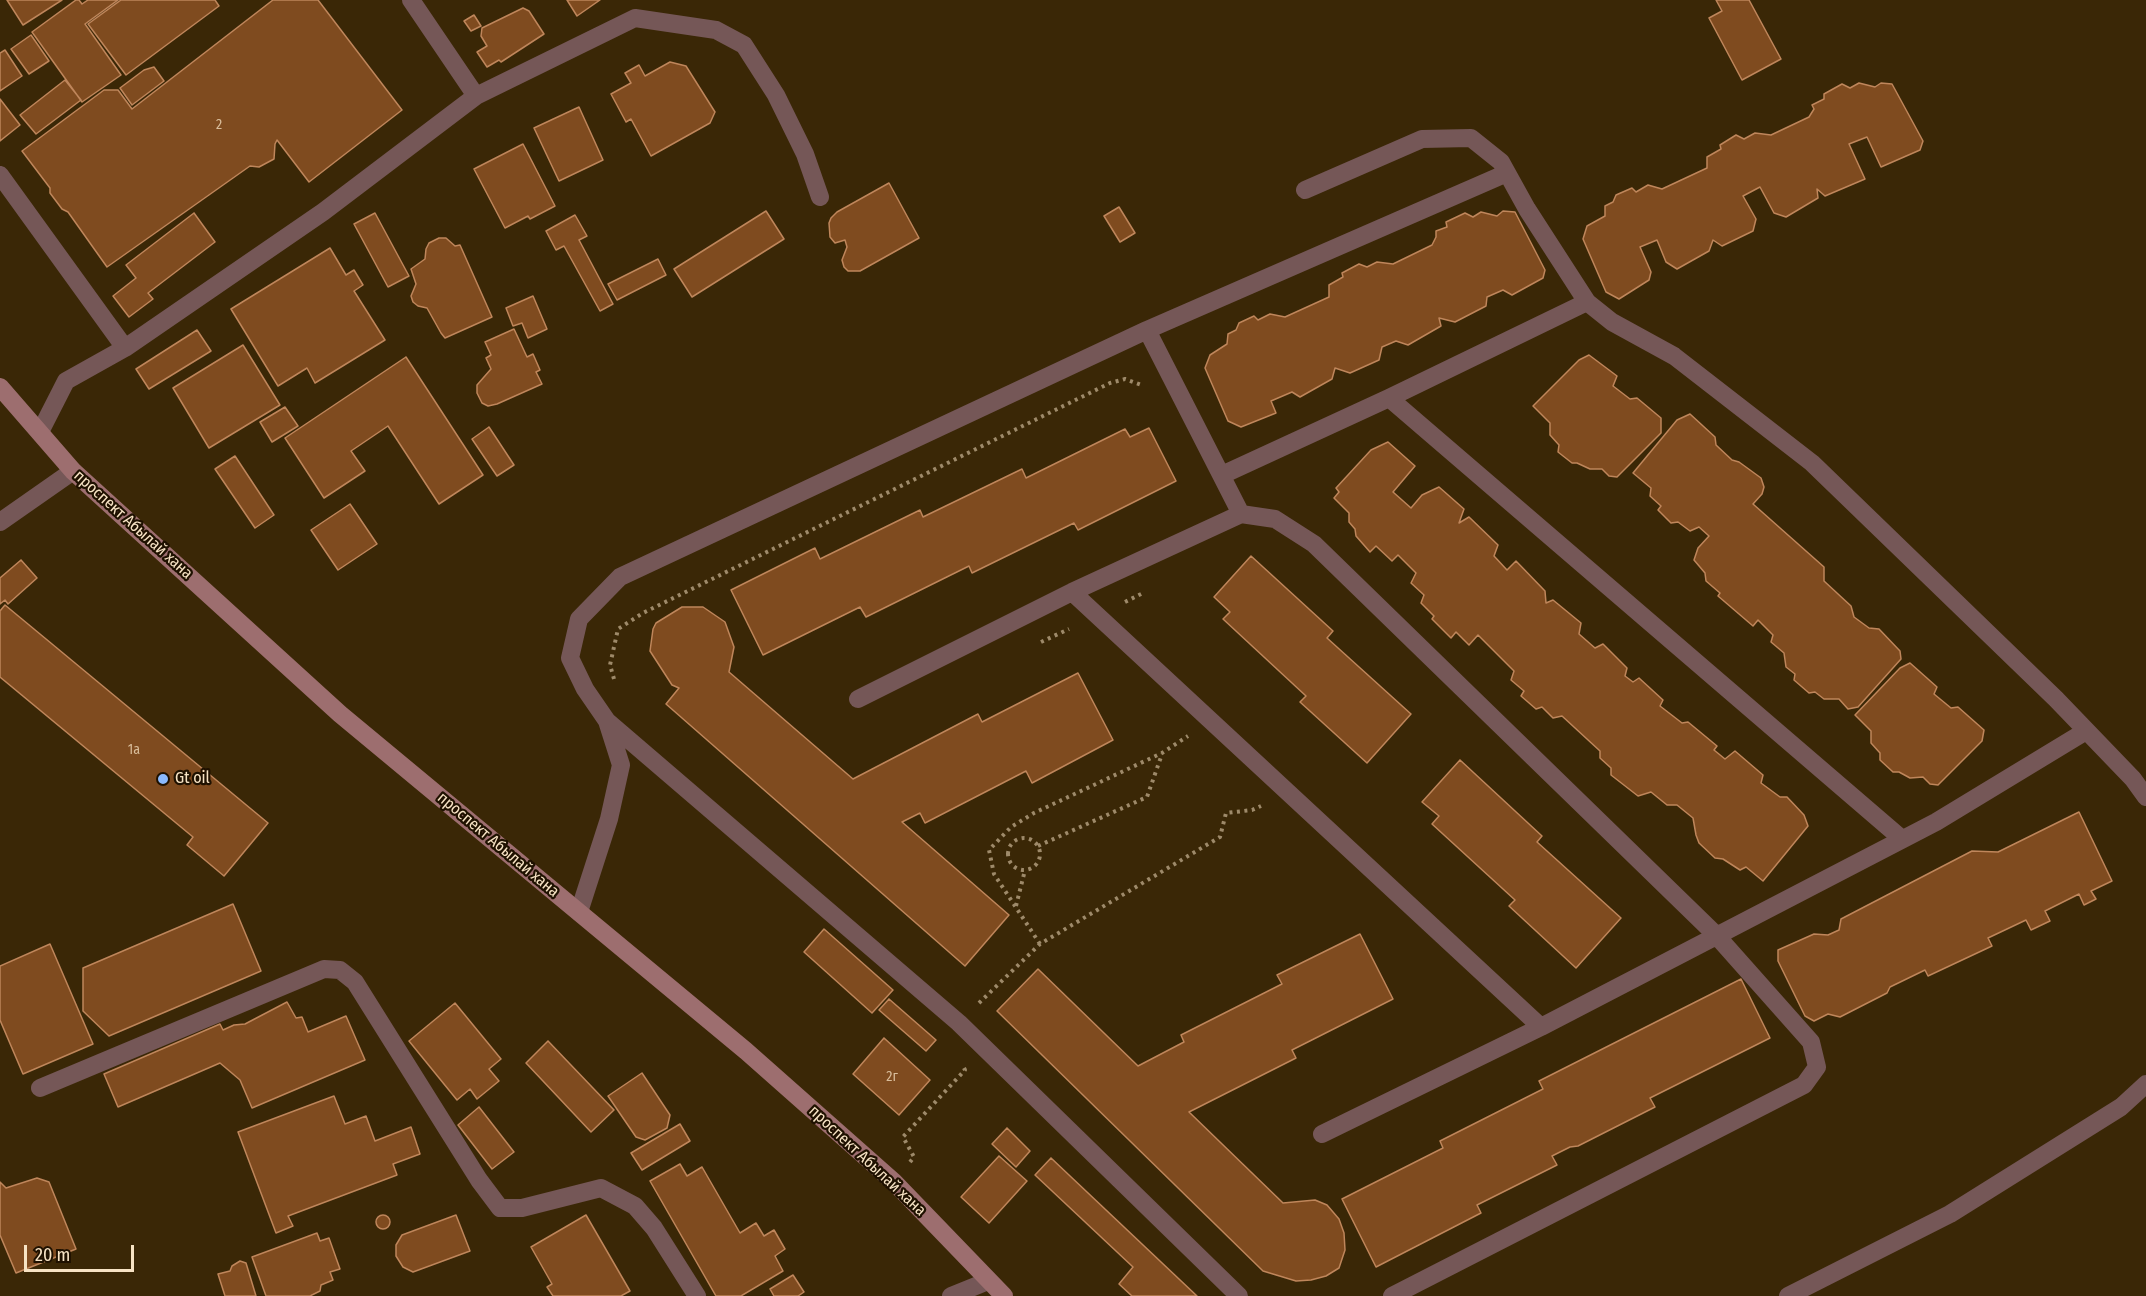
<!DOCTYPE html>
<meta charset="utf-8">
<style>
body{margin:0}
#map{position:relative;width:2146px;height:1296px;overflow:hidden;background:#3a2706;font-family:"Fira Sans Condensed",sans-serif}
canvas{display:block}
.scale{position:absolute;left:24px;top:1245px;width:110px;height:27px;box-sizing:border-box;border:3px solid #f7e3c4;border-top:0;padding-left:8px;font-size:18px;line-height:21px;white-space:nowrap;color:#f7e3c4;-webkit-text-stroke:4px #1f1100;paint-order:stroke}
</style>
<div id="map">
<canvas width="2146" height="1296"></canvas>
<div class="scale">20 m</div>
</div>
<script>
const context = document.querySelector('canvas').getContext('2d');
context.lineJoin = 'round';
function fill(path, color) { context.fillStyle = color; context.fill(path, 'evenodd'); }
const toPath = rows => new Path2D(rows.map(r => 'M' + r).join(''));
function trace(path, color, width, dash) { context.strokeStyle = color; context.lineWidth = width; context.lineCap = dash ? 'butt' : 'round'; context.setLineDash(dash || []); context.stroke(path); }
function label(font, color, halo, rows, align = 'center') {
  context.font = font + ' "Fira Sans Condensed",sans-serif'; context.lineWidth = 4.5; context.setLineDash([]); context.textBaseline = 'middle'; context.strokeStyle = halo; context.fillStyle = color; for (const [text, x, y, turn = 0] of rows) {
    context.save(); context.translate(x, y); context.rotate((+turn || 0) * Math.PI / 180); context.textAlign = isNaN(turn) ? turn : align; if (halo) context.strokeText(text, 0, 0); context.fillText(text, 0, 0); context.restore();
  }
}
const building = toPath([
 [7,0,62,0,23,25,7,0],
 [76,0,79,0,82,4,88,0,118,0,85,24,121,75,82,102,32,32,76,0],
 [121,0,215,0,219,6,126,75,88,24,121,0],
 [273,0,318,0,402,110,309,182,277,140,275,144,274,159,259,167,250,166,107,267,68,212,62,209,50,193,50,188,22,151,104,90,118,90,132,109,273,0],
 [567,0,600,0,577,16,567,0],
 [1716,0,1749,0,1781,59,1742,80,1709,18,1722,11,1716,0],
 [523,8,529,11,544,34,501,62,499,60,487,67,477,52,487,46,481,36,482,28,523,8],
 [474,15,481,26,471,31,464,21,474,15],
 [31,35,49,61,29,74,11,49,31,35],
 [5,50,22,76,0,91,0,53,5,50],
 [670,62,686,66,715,112,710,123,651,156,631,119,626,122,611,94,631,83,625,73,639,65,645,76,670,62],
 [154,67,164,81,132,105,120,88,144,70,154,67],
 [65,80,81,100,36,134,20,115,65,80],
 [1859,83,1875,87,1881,83,1892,84,1923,141,1920,150,1881,167,1867,137,1849,144,1865,179,1825,196,1817,189,1818,198,1786,217,1774,213,1760,187,1743,196,1756,219,1753,231,1722,246,1713,240,1709,251,1677,269,1666,262,1657,240,1640,247,1651,272,1649,280,1619,299,1606,292,1583,239,1587,226,1605,216,1605,206,1613,202,1616,195,1632,188,1636,192,1648,185,1662,189,1707,168,1707,157,1721,149,1720,145,1736,135,1744,139,1755,133,1771,135,1809,117,1814,109,1812,105,1824,99,1824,94,1842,84,1850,88,1859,83],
 [0,99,20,125,0,141,0,99],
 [579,107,603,160,559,181,534,128,579,107],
 [523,144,555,206,530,219,528,216,505,228,474,169,523,144],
 [889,183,919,238,860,271,848,271,844,267,842,260,847,247,845,240,835,243,830,237,829,223,831,218,837,212,889,183],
 [1119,207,1135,233,1120,242,1104,216,1119,207],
 [766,211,784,239,692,297,674,269,766,211],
 [1503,211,1515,212,1545,270,1543,278,1512,295,1503,290,1487,297,1486,306,1455,322,1439,318,1441,326,1408,345,1396,341,1382,347,1379,360,1350,373,1335,368,1332,379,1300,397,1292,392,1271,401,1276,413,1241,427,1228,421,1205,368,1210,355,1227,344,1228,334,1236,330,1239,323,1254,316,1258,320,1270,314,1285,317,1329,297,1329,285,1343,277,1342,273,1359,264,1367,267,1377,262,1393,264,1432,245,1436,237,1436,231,1447,227,1446,222,1465,213,1473,217,1481,212,1497,216,1503,211],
 [194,213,215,242,148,293,153,299,129,317,113,296,136,278,126,265,194,213],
 [375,213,409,276,388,287,354,224,375,213],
 [575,215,587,236,579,240,613,304,600,311,564,246,556,250,546,231,575,215],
 [439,238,446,238,455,246,460,245,492,317,445,338,441,333,427,308,418,306,413,302,411,296,416,284,411,269,425,259,426,249,429,243,439,238],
 [330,248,346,275,354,270,363,285,354,291,385,340,315,383,307,368,278,386,231,309,330,248],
 [658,259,666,275,617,300,608,284,658,259],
 [533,296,547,329,528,338,522,323,513,326,506,308,533,296],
 [514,329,527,357,533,354,540,370,536,372,542,384,497,404,488,406,482,403,477,393,477,385,491,369,486,358,491,355,485,342,514,329],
 [197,330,211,351,149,389,136,369,197,330],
 [243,345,280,405,209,448,173,388,243,345],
 [1589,355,1617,376,1613,386,1630,399,1637,398,1661,418,1661,433,1617,477,1609,476,1602,469,1590,469,1577,463,1572,463,1558,452,1559,445,1550,435,1550,423,1533,406,1579,360,1589,355],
 [406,357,483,475,439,504,388,426,351,451,365,471,324,498,285,438,406,357],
 [285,407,298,426,272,442,260,422,285,407],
 [1690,414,1715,437,1716,445,1732,460,1739,462,1761,478,1764,487,1762,494,1753,504,1824,567,1824,581,1851,606,1854,617,1869,628,1879,629,1900,651,1901,659,1858,707,1848,709,1839,699,1824,699,1815,692,1809,693,1794,680,1795,674,1786,667,1784,653,1771,642,1773,635,1758,620,1753,626,1718,596,1720,593,1706,581,1705,573,1694,560,1698,548,1709,536,1699,527,1690,531,1678,522,1671,523,1658,510,1661,506,1650,496,1651,488,1633,473,1677,420,1690,414],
 [489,427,514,465,497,476,472,439,489,427],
 [1149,428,1176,481,1078,530,1074,523,972,573,969,566,866,617,860,607,763,655,731,590,815,548,820,559,920,510,923,517,1022,469,1026,478,1125,429,1130,437,1149,428],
 [1388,442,1415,466,1393,492,1411,508,1422,495,1439,487,1464,509,1459,523,1469,517,1498,545,1494,556,1507,570,1516,561,1545,591,1546,603,1553,600,1581,623,1579,634,1595,648,1603,644,1627,668,1625,676,1633,682,1639,678,1663,700,1660,706,1682,723,1688,722,1717,746,1714,750,1725,759,1735,751,1763,775,1761,783,1780,797,1787,797,1804,815,1808,826,1763,881,1746,867,1740,870,1723,859,1715,858,1699,843,1696,835,1693,818,1677,805,1667,805,1651,792,1638,796,1611,775,1611,768,1600,758,1600,751,1562,716,1553,718,1542,707,1536,709,1521,696,1524,691,1511,680,1514,671,1478,635,1469,645,1456,632,1451,638,1432,619,1434,616,1421,603,1424,595,1411,583,1416,573,1398,555,1392,561,1376,546,1370,552,1356,536,1355,529,1349,522,1349,513,1334,498,1339,492,1336,488,1371,450,1388,442],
 [235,456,274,515,255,528,215,469,235,456],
 [350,504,377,544,338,570,311,530,350,504],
 [1251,556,1333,631,1327,638,1411,714,1367,763,1300,702,1306,696,1223,619,1230,612,1214,597,1251,556],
 [21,560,37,578,8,604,5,600,0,604,0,578,21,560],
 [5,605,268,823,224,876,187,845,193,837,0,677,0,611,5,605],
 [682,607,703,607,725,622,734,647,729,672,853,779,978,714,982,722,1078,673,1113,740,1032,783,1026,771,925,823,920,813,902,822,1009,915,965,966,666,704,679,688,672,685,650,651,653,629,656,623,682,607],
 [1910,663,1937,687,1934,694,1951,708,1958,707,1984,730,1982,741,1938,785,1930,784,1923,777,1910,778,1899,772,1893,772,1880,760,1880,753,1871,743,1871,731,1855,715,1900,668,1910,663],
 [1460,760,1542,836,1537,842,1621,918,1576,968,1509,906,1515,900,1432,824,1439,816,1422,802,1460,760],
 [2079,812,2112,881,2091,891,2096,899,2084,905,2079,894,2045,911,2050,921,2031,930,2026,920,1988,938,1992,946,1928,976,1925,970,1890,987,1887,993,1840,1017,1828,1014,1814,1021,1805,1016,1778,961,1778,950,1814,934,1828,935,1839,930,1841,919,1972,851,1998,852,2079,812],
 [233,904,261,971,109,1036,83,1011,83,968,233,904],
 [824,929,893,990,872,1013,804,952,824,929],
 [1360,934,1393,999,1292,1050,1296,1058,1189,1112,1283,1203,1315,1200,1327,1205,1339,1219,1344,1233,1345,1250,1339,1268,1326,1276,1311,1280,1296,1281,1263,1271,997,1011,1038,969,1138,1066,1184,1042,1181,1035,1282,984,1277,975,1360,934],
 [50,944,93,1044,23,1074,0,1020,0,966,50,944],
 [1741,979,1770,1038,1650,1098,1655,1107,1578,1146,1570,1147,1552,1156,1557,1165,1477,1205,1481,1213,1376,1267,1342,1199,1443,1148,1440,1141,1543,1089,1539,1081,1741,979],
 [889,999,936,1040,926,1051,879,1010,889,999],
 [287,1002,296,1018,302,1017,308,1032,346,1016,365,1060,252,1108,240,1080,220,1063,118,1107,104,1074,220,1024,223,1030,234,1025,245,1024,287,1002],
 [455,1003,501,1059,489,1069,499,1081,477,1099,470,1089,457,1100,409,1041,455,1003],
 [884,1038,930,1080,899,1115,853,1074,884,1038],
 [548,1041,614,1110,591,1132,526,1063,548,1041],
 [642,1073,670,1115,667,1128,645,1140,636,1137,608,1096,642,1073],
 [334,1096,345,1124,366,1116,375,1141,411,1127,420,1154,393,1164,397,1175,288,1216,293,1226,276,1233,238,1132,334,1096],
 [479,1107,514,1152,492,1169,458,1125,479,1107],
 [680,1124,690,1141,642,1170,631,1153,680,1124],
 [1007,1128,1030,1151,1016,1167,992,1144,1007,1128],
 [999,1156,1027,1181,989,1223,961,1197,999,1156],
 [1051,1158,1197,1296,1132,1296,1119,1284,1133,1267,1035,1175,1051,1158],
 [680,1164,687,1176,702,1167,740,1233,756,1223,764,1236,774,1230,785,1249,775,1256,783,1271,741,1296,716,1296,650,1181,680,1164],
 [37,1178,49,1182,76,1249,16,1273,0,1235,0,1182,6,1188,37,1178],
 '376 1222a7 7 0 1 1 14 0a7 7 0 1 1-14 0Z',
 [456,1215,470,1251,413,1272,403,1267,396,1256,396,1245,402,1235,456,1215],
 [586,1215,630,1291,621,1296,553,1296,547,1287,552,1284,531,1247,586,1215],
 [317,1233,320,1241,329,1238,340,1269,330,1272,333,1280,321,1285,320,1291,310,1296,266,1296,252,1257,317,1233],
 [240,1261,246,1263,256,1296,225,1296,218,1274,230,1271,232,1266,240,1261],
 [793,1275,804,1292,798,1296,774,1296,770,1289,793,1275]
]);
fill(building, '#7f4b1f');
trace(building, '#bf865b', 1.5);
trace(toPath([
 [1125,602,1145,592],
 [1041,642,1069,629],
 [614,679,610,665,618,629,643,613,1110,383,1125,379,1144,386],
 '1008 854a16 16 0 1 1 32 0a16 16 0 1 1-32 0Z',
 [1038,846,1147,797,1162,754],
 [1016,906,1025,870],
 [1040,944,994,874,989,850,1011,827,1034,813,1162,753,1188,736],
 [979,1003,1040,944,1220,837,1226,813,1252,810,1261,806],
 [910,1162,914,1157,903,1137,965,1070,964,1068]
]), '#9e8a6a', 4, [3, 4.5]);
trace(toPath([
 [411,0,476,96],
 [0,175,125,348],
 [1305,190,1422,139,1471,138,1501,162,1527,209,1587,302,1612,322,1674,356,1812,463,2056,699,2133,779,2146,797],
 [1147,330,1241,514],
 [1389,398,1902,839],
 [40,432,66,381,125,348,323,212,476,96,635,18,716,30,744,45,776,95,805,154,820,197],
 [1222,475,1389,398,1587,302],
 [0,522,73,471],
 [1072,592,1541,1027],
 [858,699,1072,592,1241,514,1275,519,1314,544,1716,935,1811,1042,1817,1067,1804,1085,1392,1296],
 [579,912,609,819,621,765,607,721],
 [40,1088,324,969,340,970,355,982,479,1180,500,1208,522,1208,601,1188,635,1206,654,1228,697,1296],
 [1322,1134,1541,1027,1936,822,2086,731],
 [951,1296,988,1281],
 [1239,1296,959,1023,607,721,585,689,570,658,579,619,620,577,1147,330,1507,173],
 [1788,1296,1950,1214,2121,1107,2146,1084]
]), '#755757', 18);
trace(toPath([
 [0,387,73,471,340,714,746,1051,894,1182,1004,1296]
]), '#9d6e6f', 18);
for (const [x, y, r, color] of [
 [163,779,6,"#8bb9fc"]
]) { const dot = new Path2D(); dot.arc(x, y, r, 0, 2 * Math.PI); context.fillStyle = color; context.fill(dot); trace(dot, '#1f1100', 2); }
label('14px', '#d9bd9b', null, [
 ["2",219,125],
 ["1а",134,750],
 ["2г",892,1077]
]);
label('16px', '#f7e3c4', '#1f1100', [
 ["проспект Абылай хана",133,525,42],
 ["проспект Абылай хана",498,845,40],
 ["проспект Абылай хана",867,1161,43]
]);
label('16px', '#f7e3c4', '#1f1100', [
 ["Gt oil",175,779]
], 'left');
</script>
